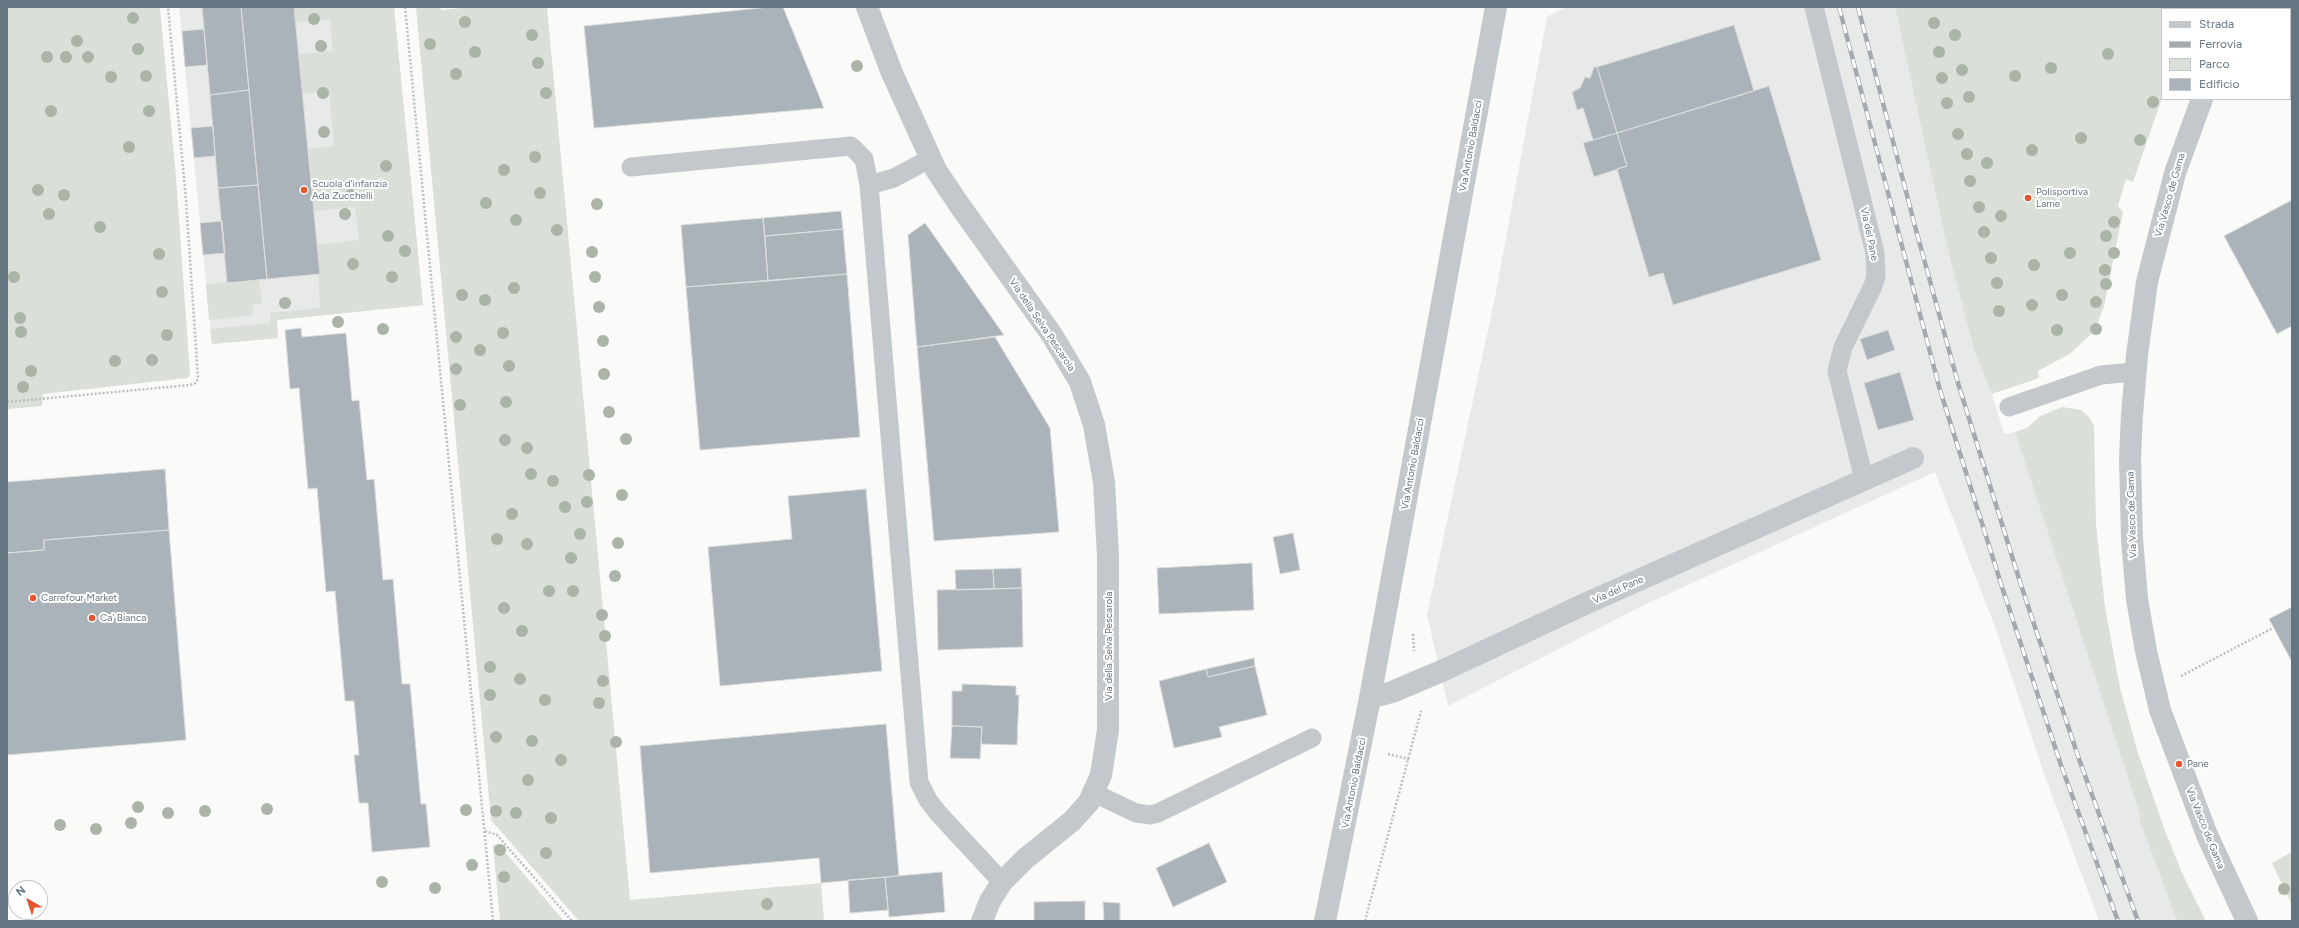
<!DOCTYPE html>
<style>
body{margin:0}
#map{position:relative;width:2299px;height:928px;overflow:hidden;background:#fafaf8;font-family:Figtree,sans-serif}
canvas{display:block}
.frame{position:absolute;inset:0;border:8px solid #657683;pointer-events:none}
.legend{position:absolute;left:2161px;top:8px;width:130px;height:92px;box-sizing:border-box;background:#fff;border:1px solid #c1c8cd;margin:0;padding:5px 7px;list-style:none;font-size:12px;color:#657683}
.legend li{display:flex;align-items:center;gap:8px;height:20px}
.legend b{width:20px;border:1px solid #c1c8cd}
.north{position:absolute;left:8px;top:880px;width:40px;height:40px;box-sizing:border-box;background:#fff;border:1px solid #c1c8cd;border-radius:50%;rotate:321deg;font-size:11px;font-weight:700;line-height:16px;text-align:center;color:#657683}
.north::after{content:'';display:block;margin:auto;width:14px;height:18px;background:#e4572e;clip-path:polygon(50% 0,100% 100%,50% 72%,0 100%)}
</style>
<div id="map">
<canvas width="2299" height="928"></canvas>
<div class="frame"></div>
<ul class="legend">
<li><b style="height:5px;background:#c3c8cc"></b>Strada</li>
<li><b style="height:5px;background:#a2aab0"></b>Ferrovia</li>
<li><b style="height:11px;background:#dadfd7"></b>Parco</li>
<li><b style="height:11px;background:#aab3b9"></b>Edificio</li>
</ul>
<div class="north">N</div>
</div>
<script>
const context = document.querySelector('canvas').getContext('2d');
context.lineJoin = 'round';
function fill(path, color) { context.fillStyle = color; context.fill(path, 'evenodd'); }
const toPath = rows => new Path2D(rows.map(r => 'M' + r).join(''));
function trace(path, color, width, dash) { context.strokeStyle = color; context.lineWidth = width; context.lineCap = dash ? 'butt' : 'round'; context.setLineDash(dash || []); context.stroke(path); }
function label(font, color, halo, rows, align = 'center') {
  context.font = font + ' Figtree,sans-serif'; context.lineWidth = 4; context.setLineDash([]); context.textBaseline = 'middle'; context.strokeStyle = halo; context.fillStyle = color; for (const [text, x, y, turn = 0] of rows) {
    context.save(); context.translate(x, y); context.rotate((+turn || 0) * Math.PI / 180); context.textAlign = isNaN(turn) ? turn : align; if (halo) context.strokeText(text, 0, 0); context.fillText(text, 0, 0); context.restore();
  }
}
fill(toPath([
 [179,7,394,7,423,305,277,320,278,338,212,344],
 [1566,7,1895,7,1948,251,1975,353,1992,394,2004,434,2015,432,2140,815,2139,819,2177,921,2099,921,2043,771,1995,627,1935,472,1644,605,1448,706,1427,615,1494,302,1547,17]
]), '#e8e9e9');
fill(toPath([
 [7,7,160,8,176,177,190,375,187,378,43,394,42,406,7,409],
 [294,7,394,7,423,305,277,320,278,338,212,344,210,329,271,323,270,313,320,308,317,245,359,240,355,207,314,211,308,149,334,146,329,91,303,94,299,54,333,51,330,19,295,22],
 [416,7,441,7,441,10,473,7,547,7,630,900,821,883,824,921,579,921,491,820],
 [1895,7,2202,7,2201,9,2162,9,2162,98,2133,182,2126,179,2118,206,2123,212,2104,306,2097,325,2090,335,2071,353,2038,371,2039,378,1992,394,1975,353,1948,251],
 [259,280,262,304,252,305,253,315,209,320,206,284],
 [2062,407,2081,410,2090,418,2094,426,2096,525,2105,607,2120,688,2138,753,2164,828,2182,873,2206,921,2177,921,2139,819,2140,815,2015,432,2027,428,2040,416],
 [498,844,564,921,500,921,493,845],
 [2292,852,2292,905,2272,863]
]), '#dadfd7');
const building = toPath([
 [202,7,241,7,249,90,210,95,202,7],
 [241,7,294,7,320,274,267,279,241,7],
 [770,7,783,7,824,108,594,128,584,26,770,7],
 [1734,25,1754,91,1617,133,1597,67,1734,25],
 [204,29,207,65,185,67,182,31,204,29],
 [1594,67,1597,67,1617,133,1593,140,1583,108,1577,110,1572,92,1580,88,1585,77,1590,78,1594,67],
 [1769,86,1821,260,1673,305,1663,273,1649,277,1617,169,1627,166,1617,133,1769,86],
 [249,90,258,185,218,188,210,95,249,90],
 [213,126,215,156,194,158,191,128,213,126],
 [1617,133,1627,166,1594,177,1583,143,1617,133],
 [258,185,267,279,227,283,218,188,258,185],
 [2292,200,2292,326,2277,334,2224,236,2292,200],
 [841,211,843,229,765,236,763,218,841,211],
 [763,218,768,281,686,287,681,225,763,218],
 [222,221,225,253,203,255,200,223,222,221],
 [925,223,1004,335,917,347,908,235,925,223],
 [843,229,847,274,768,281,765,236,843,229],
 [847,274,860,437,700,450,686,287,847,274],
 [301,328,302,337,346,333,352,401,359,400,367,480,374,479,383,580,393,579,402,684,410,684,421,804,426,804,430,847,372,852,368,803,359,803,354,755,359,755,354,701,345,701,335,591,326,592,317,488,308,489,299,388,290,389,285,330,301,328],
 [1888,330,1895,350,1867,360,1860,339,1888,330],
 [995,337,1050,428,1059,532,934,541,917,347,995,337],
 [1900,372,1914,420,1878,430,1864,383,1900,372],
 [165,469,169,530,44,540,44,550,7,553,7,482,165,469],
 [866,489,882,671,720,686,708,547,792,539,788,496,866,489],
 [169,530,186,740,7,755,7,553,44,550,44,540,169,530],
 [1293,533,1300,570,1280,574,1273,537,1293,533],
 [1252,563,1254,610,1159,614,1157,568,1252,563],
 [1021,568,1022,588,994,589,993,569,1021,568],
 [993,569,994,589,956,590,955,570,993,569],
 [1022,588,1023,647,938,650,937,590,1022,588],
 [2292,607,2292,662,2269,619,2292,607],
 [1254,658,1255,666,1208,677,1206,669,1254,658],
 [1255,666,1267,715,1219,727,1222,737,1174,748,1159,681,1206,669,1208,677,1255,666],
 [962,684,1016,686,1016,695,1019,695,1017,745,981,744,982,727,952,726,952,691,962,691,962,684],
 [886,724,899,876,821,883,819,858,650,873,640,746,886,724],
 [952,726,982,727,980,759,950,758,952,726],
 [1209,843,1227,882,1173,907,1156,868,1209,843],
 [942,872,945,912,889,917,885,877,942,872],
 [885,877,888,910,850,913,848,880,885,877],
 [1085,901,1085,921,1034,921,1034,902,1085,901],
 [1103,902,1120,903,1120,921,1104,921,1103,902]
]);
fill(building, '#aab3b9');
trace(building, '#dcdcda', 1);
trace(toPath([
 [405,7,493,921],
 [7,402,190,385,196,383,198,378,186,200,168,7],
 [1413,634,1414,651],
 [2181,676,2273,628],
 [1388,754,1409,759],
 [485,831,497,835,572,921],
 [1365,921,1421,711]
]), '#bbbfc2', 2.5, [2, 2]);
trace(toPath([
 [1814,7,1875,253,1876,276,1873,286,1843,347,1837,371,1864,479],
 [631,167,851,146,864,159,869,185,894,178,931,158],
 [869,185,919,782,928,800,938,813,1002,882],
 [2009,407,2101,375,2135,372],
 [1094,793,1136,813,1150,815,1158,813,1312,738]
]), '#c3c8cc', 19);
trace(toPath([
 [867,7,892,73,936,170,958,203,1052,335,1080,382,1094,425,1104,482,1108,556,1108,730,1101,775,1089,802,1072,821,1025,859,1002,882,990,901,982,921],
 [1370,698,1392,692,1444,670,1587,603,1913,458]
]), '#c3c8cc', 22);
trace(toPath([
 [2244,9,2245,7],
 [2202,99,2175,173,2147,282,2137,355,2132,415,2130,458,2132,539,2137,599,2146,651,2160,710,2207,835,2247,921],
 [1325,921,1370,698,1496,7]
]), '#c3c8cc', 22);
const rail = toPath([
 [1839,7,1940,390,2003,590,2061,765,2118,921],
 [1858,7,1916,230,1958,383,2021,585,2079,759,2138,921]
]);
trace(rail, '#a2aab0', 4.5);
trace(rail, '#fff', 3, [9]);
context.fillStyle = '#aab4a7';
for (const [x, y] of [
 [133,18],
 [314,19],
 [465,22],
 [1934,23],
 [532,35],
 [1955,35],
 [77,41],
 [430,44],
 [321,46],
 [138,49],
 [475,52],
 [1939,52],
 [2108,54],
 [47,57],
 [66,57],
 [88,57],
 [538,63],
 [857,66],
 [2051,68],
 [1962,70],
 [456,74],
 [146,76],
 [2015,76],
 [111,77],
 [1942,78],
 [323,93],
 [546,93],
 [1969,97],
 [2153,102],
 [1947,103],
 [51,111],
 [149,111],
 [324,132],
 [1958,134],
 [2081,138],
 [2140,140],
 [129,147],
 [2032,150],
 [1967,154],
 [535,157],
 [1987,163],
 [386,166],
 [504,170],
 [1970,181],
 [38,190],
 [540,193],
 [64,195],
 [351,195],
 [486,203],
 [597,204],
 [1979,207],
 [49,214],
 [345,214],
 [2001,216],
 [516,220],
 [2114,222],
 [100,227],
 [557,230],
 [1984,232],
 [388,236],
 [2106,236],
 [405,251],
 [592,252],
 [2070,253],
 [2114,253],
 [159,254],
 [1991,258],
 [353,264],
 [2034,265],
 [2105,270],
 [14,277],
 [392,277],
 [595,277],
 [1997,283],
 [2106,284],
 [514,288],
 [162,292],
 [462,295],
 [2062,295],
 [485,300],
 [2096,302],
 [285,303],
 [2032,305],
 [599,307],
 [1999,311],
 [20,318],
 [338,322],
 [383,329],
 [2096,329],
 [2057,330],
 [21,332],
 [503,333],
 [167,335],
 [456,337],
 [603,341],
 [480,350],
 [152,360],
 [115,361],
 [509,366],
 [456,369],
 [31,371],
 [604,374],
 [23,387],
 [506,402],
 [460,405],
 [609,412],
 [626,439],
 [505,440],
 [527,448],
 [531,474],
 [589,475],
 [553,481],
 [622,495],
 [587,502],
 [565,507],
 [512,514],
 [580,534],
 [497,539],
 [618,543],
 [527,544],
 [571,558],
 [615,576],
 [549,591],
 [573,591],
 [504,608],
 [602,615],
 [522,631],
 [605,636],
 [490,667],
 [520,679],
 [603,681],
 [490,695],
 [545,700],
 [599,703],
 [496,737],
 [532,741],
 [616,742],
 [561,760],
 [528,780],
 [138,807],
 [267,809],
 [466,810],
 [205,811],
 [496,811],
 [168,813],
 [516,813],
 [551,818],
 [131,823],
 [60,825],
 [96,829],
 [500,850],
 [546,853],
 [472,865],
 [504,877],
 [382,882],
 [435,888],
 [2284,889],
 [767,904]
]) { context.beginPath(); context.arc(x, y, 6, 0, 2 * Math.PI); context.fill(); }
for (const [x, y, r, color] of [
 [304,190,4,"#e4572e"],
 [2028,198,4,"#e4572e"],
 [33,598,4,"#e4572e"],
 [92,618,4,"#e4572e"],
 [2179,764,4,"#e4572e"]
]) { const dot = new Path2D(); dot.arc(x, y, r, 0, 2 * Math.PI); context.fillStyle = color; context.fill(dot); trace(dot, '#fff', 1.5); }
label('10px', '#657683', '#fff', [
 ["Via Antonio Baldacci",1471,146,-80],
 ["Via Vasco de Gama",2170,195,-74],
 ["Via del Pane",1869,234,78],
 ["Via della Selva Pescarola",1042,325,56],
 ["Via Antonio Baldacci",1413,464,-80],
 ["Via Vasco de Gama",2132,515,-92],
 ["Via del Pane",1618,590,-24],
 ["Via della Selva Pescarola",1109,646,-90],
 ["Via Antonio Baldacci",1354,783,-79],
 ["Via Vasco de Gama",2205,828,68]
]);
label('10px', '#657683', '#fff', [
 ["Scuola d'infanzia",312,184],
 ["Ada Zucchelli",312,196],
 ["Polisportiva",2036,192],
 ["Lame",2036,204],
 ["Carrefour Market",41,598],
 ["Ca' Bianca",100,618],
 ["Pane",2187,764]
], 'left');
</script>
